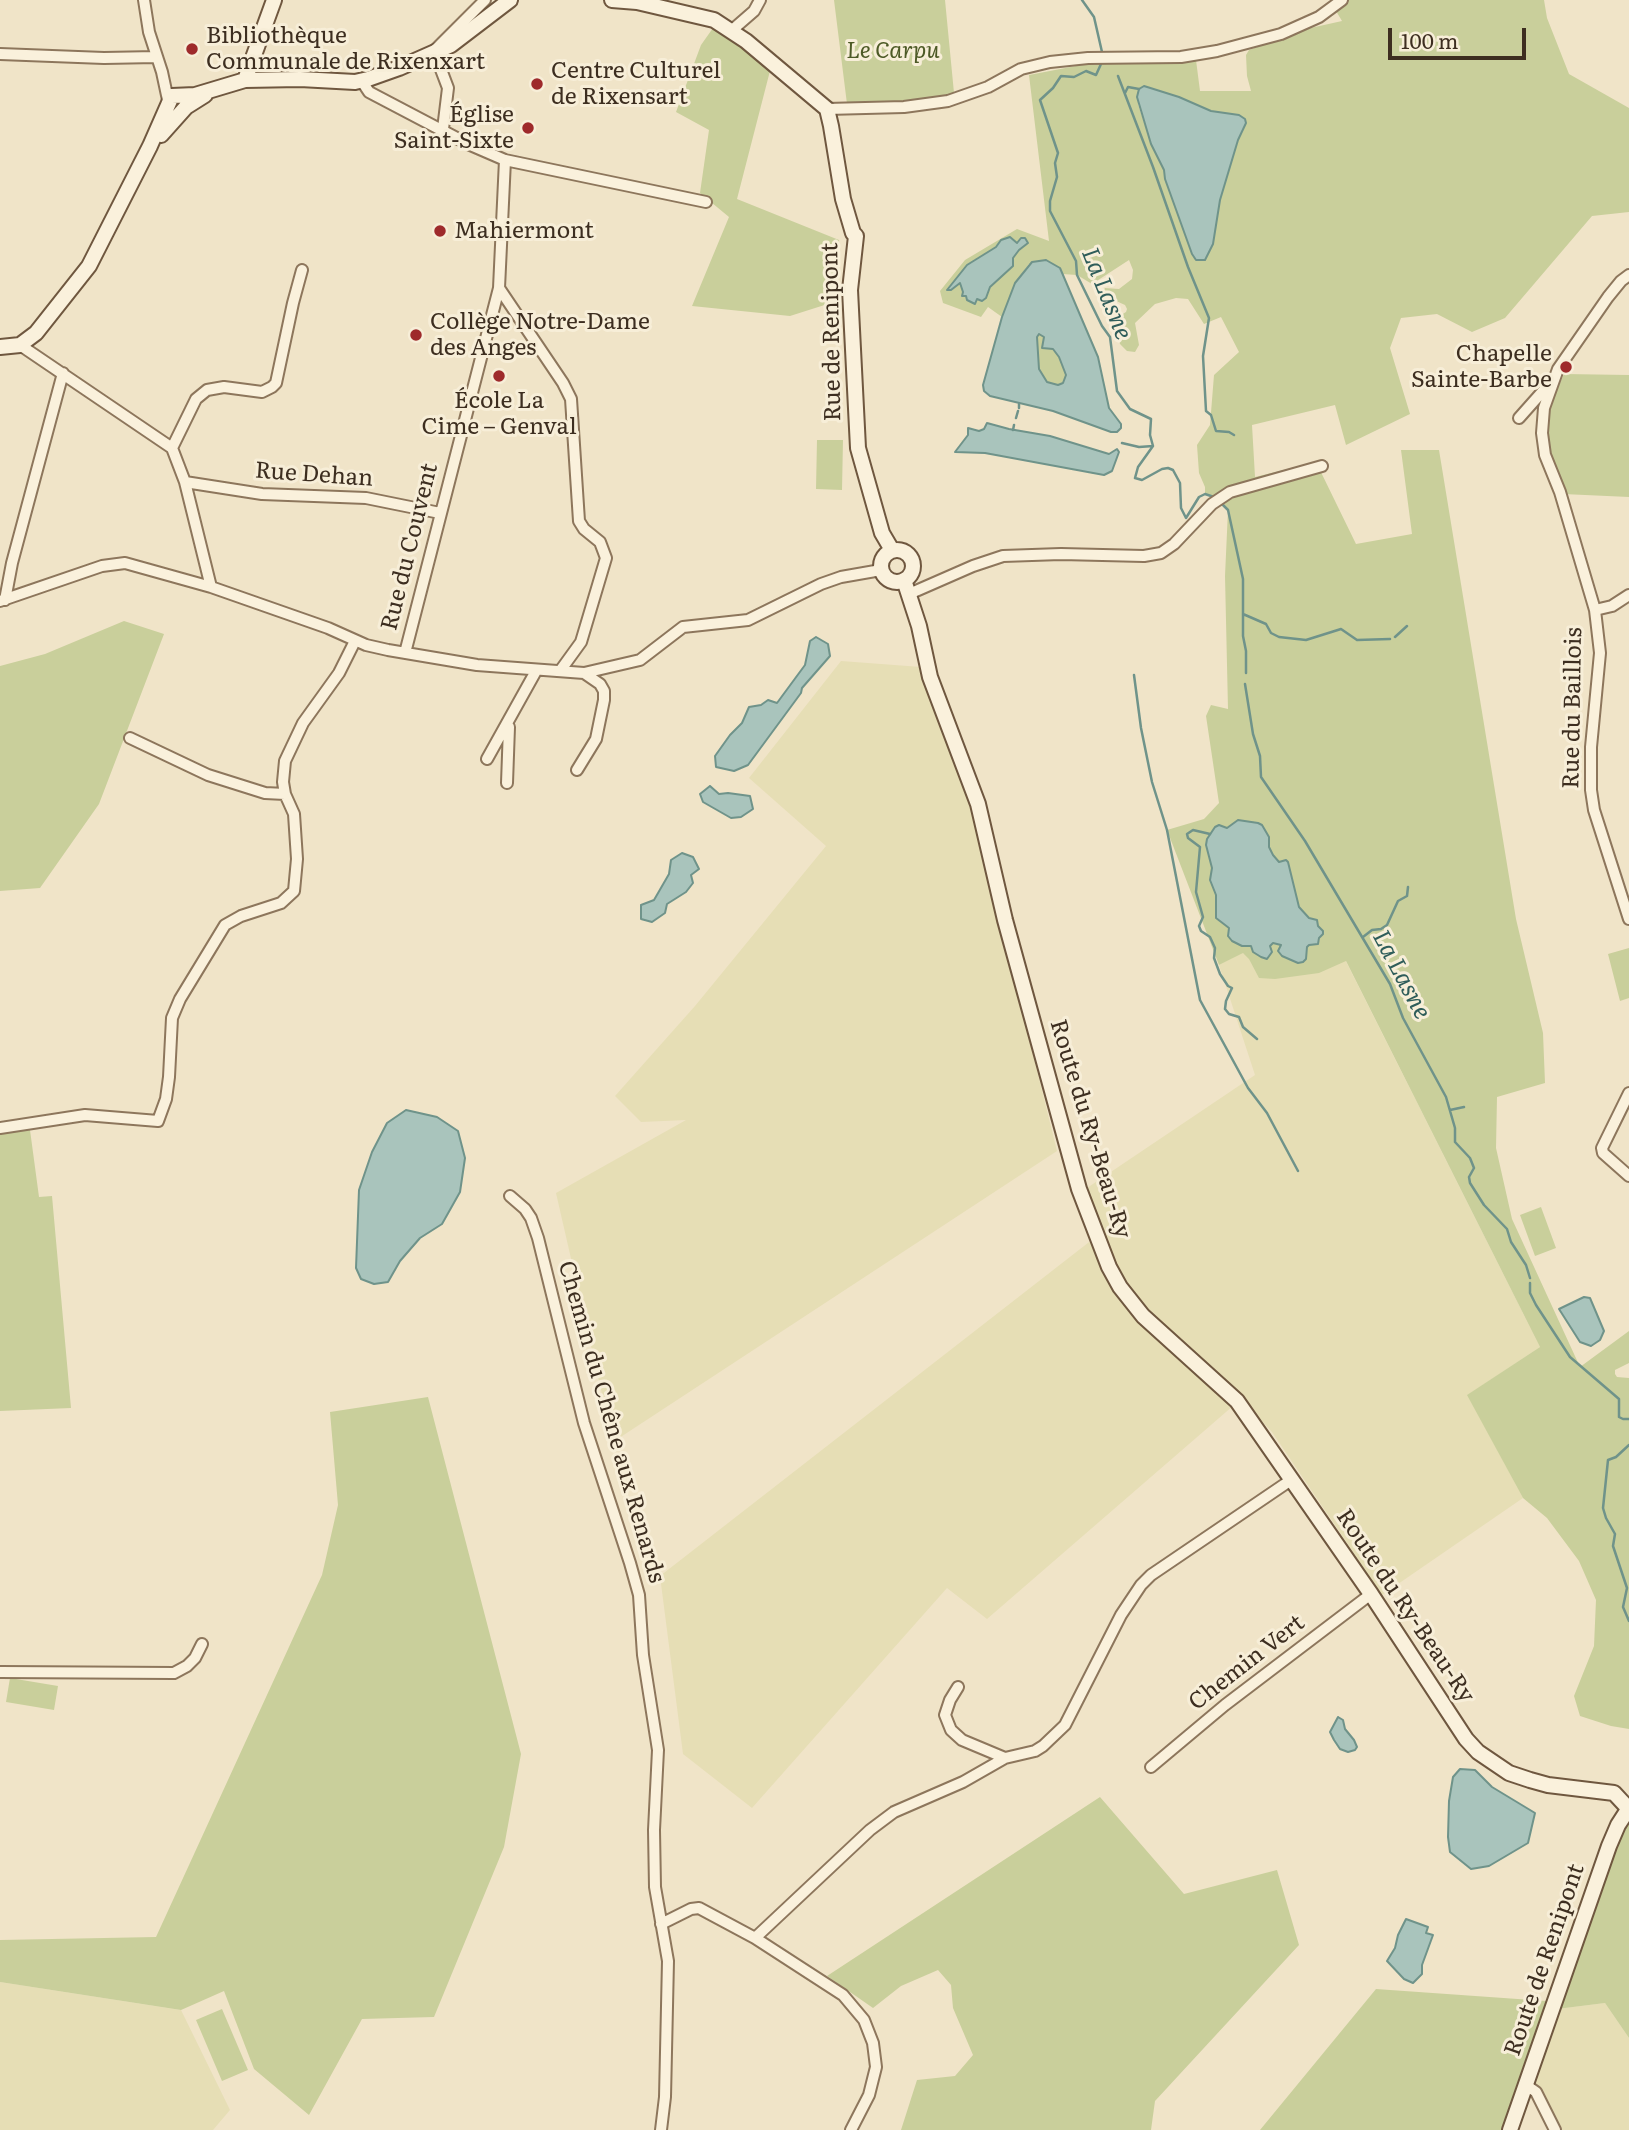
<!DOCTYPE html>
<meta charset="utf-8">
<style>
body{margin:0}
#map{position:relative;width:1629px;height:2130px;overflow:hidden;background:#f0e4c8;font-family:Literata,serif}
canvas{display:block}
.scale{position:absolute;left:1388px;top:28px;width:138px;height:32px;box-sizing:border-box;border:4px solid #3d2e20;border-top:0;padding-left:9px;font-size:21px;line-height:24px;white-space:nowrap;color:#3d2e20;-webkit-text-stroke:5px #f7eed8;paint-order:stroke}
</style>
<div id="map">
<canvas width="1629" height="2130"></canvas>
<div class="scale">100 m</div>
</div>
<script>
const context = document.querySelector('canvas').getContext('2d');
context.lineJoin = 'round';
function fill(path, color) { context.fillStyle = color; context.fill(path, 'evenodd'); }
const toPath = rows => new Path2D(rows.map(r => 'M' + r).join(''));
function trace(path, color, width, dash) { context.strokeStyle = color; context.lineWidth = width; context.lineCap = dash ? 'butt' : 'round'; context.setLineDash(dash || []); context.stroke(path); }
function label(font, color, halo, rows, align = 'center') {
  context.font = font + ' Literata,serif'; context.lineWidth = 6; context.setLineDash([]); context.textBaseline = 'middle'; context.strokeStyle = halo; context.fillStyle = color; for (const [text, x, y, turn = 0] of rows) {
    context.save(); context.translate(x, y); context.rotate((+turn || 0) * Math.PI / 180); context.textAlign = isNaN(turn) ? turn : align; if (halo) context.strokeText(text, 0, 0); context.fillText(text, 0, 0); context.restore();
  }
}
fill(toPath([
 [841,661,921,667,978,816,998,913,1057,1151,613,1442,556,1193,686,1120,641,1122,615,1096,695,1006,826,846,749,778],
 [1307,884,1540,1347,1468,1395,1523,1498,1382,1595,1272,1432,1241,1399,987,1619,947,1588,752,1808,683,1754,660,1576,1102,1232,1087,1188,1255,1075,1219,965,1250,949],
 [0,1982,181,2010,230,2110,213,2130,0,2130],
 [1605,2003,1629,2038,1629,2130,1558,2130,1534,2080,1557,2009]
]), '#e6deb5');
fill(toPath([
 [834,0,945,0,954,93,919,100,847,104],
 [1338,0,1544,0,1547,18,1569,74,1629,108,1629,212,1592,216,1505,318,1472,332,1437,314,1401,318,1390,348,1410,414,1346,445,1335,405,1252,425,1255,477,1316,462,1356,544,1412,534,1401,450,1439,450,1516,919,1543,1033,1545,1083,1497,1097,1496,1148,1512,1219,1580,1367,1629,1331,1629,1363,1615,1370,1615,1374,1617,1377,1629,1378,1629,1729,1611,1726,1580,1716,1574,1696,1594,1646,1596,1600,1579,1561,1547,1518,1523,1498,1467,1395,1540,1347,1346,961,1319,973,1275,979,1259,978,1249,959,1243,953,1219,965,1167,830,1204,819,1219,803,1206,716,1211,705,1228,709,1225,576,1228,510,1214,497,1205,494,1205,487,1199,473,1197,445,1210,425,1214,375,1239,352,1221,317,1204,324,1188,299,1176,298,1155,304,1135,323,1139,345,1135,352,1127,351,1120,344,1113,320,1126,312,1127,309,1125,305,1103,295,1103,291,1105,288,1119,289,1132,279,1133,270,1129,260,1092,284,1077,275,1062,274,1060,268,1029,264,1015,283,1002,317,988,307,981,317,943,303,940,291,965,260,1017,229,1049,241,1029,75,1081,65,1196,60,1200,91,1251,91,1247,76,1246,55,1249,50,1306,29,1342,21,1333,6],
 [1144,86,1179,97,1211,111,1239,115,1246,123,1238,140,1220,200,1213,244,1205,260,1193,257,1192,254,1165,179,1164,170,1151,144,1138,104],
 [1006,239,1017,243,1028,243,1019,250,1013,258,1012,266,990,287,986,298,981,301,967,296,960,283,956,284,974,260,982,257],
 [1299,903,1299,907,1323,931,1318,944,1308,945,1306,959,1298,963,1282,956,1281,945,1277,944],
 [713,28,740,43,771,67,737,199,839,240,834,302,790,316,692,306,729,217,700,193,709,130,676,112,701,45],
 [1039,334,1043,334,1044,337,1042,346,1055,350,1059,357,1066,375,1064,383,1058,385,1047,382,1039,369,1037,337],
 [1564,374,1629,375,1629,497,1563,494,1548,450,1549,408],
 [817,440,843,440,842,490,816,489],
 [124,621,164,634,99,804,40,888,0,891,0,666,45,654],
 [1629,948,1629,998,1620,1001,1608,954],
 [0,1130,30,1130,39,1197,52,1196,71,1408,0,1411],
 [1541,1207,1556,1248,1535,1256,1520,1215],
 [428,1397,521,1754,504,1847,434,2017,362,2019,309,2115,254,2069,224,1991,181,2010,0,1982,0,1940,156,1937,322,1575,338,1505,330,1412],
 [10,1678,58,1686,54,1710,6,1702],
 [1100,1797,1184,1894,1277,1870,1299,1945,1155,2101,1151,2130,901,2130,917,2080,955,2076,973,2055,953,2008,951,1985,938,1970,901,1986,873,2008,827,1976],
 [1629,1819,1629,2038,1605,2003,1557,2009,1612,1855],
 [1376,1989,1546,2001,1501,2130,1260,2130],
 [222,2009,248,2070,222,2081,196,2020]
]), '#c9cf9b');
const water = toPath([
 [1144,86,1179,97,1211,111,1239,115,1245,119,1246,123,1238,140,1220,200,1213,244,1205,260,1196,260,1192,254,1165,179,1164,170,1151,144,1137,97,1139,89,1144,86],
 [1010,237,1017,243,1021,238,1025,238,1028,243,1019,250,1013,258,1013,266,990,287,986,298,982,301,977,299,975,304,967,300,966,296,962,296,963,292,960,283,951,290,947,290,967,265,996,247,1001,240,1010,237],
 [1046,260,1060,268,1098,357,1109,408,1121,424,1121,428,1117,432,1111,432,1053,411,990,396,984,391,983,385,1002,317,1015,283,1032,262,1046,260],
 [1039,334,1044,337,1042,348,1053,349,1059,357,1066,375,1063,383,1058,385,1047,382,1039,369,1037,337,1039,334],
 [987,423,1009,429,1050,436,1109,454,1117,449,1119,452,1112,471,1104,475,985,453,955,452,968,435,968,428,979,431,984,429,987,423],
 [816,637,828,644,830,656,802,688,801,693,748,765,734,771,716,767,715,756,730,735,742,723,749,707,761,705,768,700,777,703,805,665,810,641,816,637],
 [710,786,719,794,728,793,750,796,753,809,741,817,731,818,703,802,700,794,710,786],
 [1238,820,1258,823,1262,825,1269,837,1269,847,1273,855,1279,862,1286,860,1288,862,1299,907,1309,918,1317,920,1318,926,1323,931,1323,934,1319,938,1318,944,1309,945,1307,947,1306,959,1303,962,1298,963,1282,956,1278,951,1281,945,1273,943,1270,946,1272,952,1267,959,1261,957,1253,952,1251,946,1242,946,1232,941,1228,936,1229,928,1216,918,1216,895,1210,880,1212,868,1206,845,1207,839,1215,827,1219,825,1227,828,1238,820],
 [682,853,693,857,699,869,691,875,693,883,686,892,667,904,665,913,652,922,641,919,641,905,654,900,669,874,671,860,682,853],
 [406,1110,437,1117,458,1131,465,1158,460,1192,442,1224,420,1238,400,1261,388,1282,374,1284,361,1279,356,1268,359,1190,372,1152,387,1123,406,1110],
 [1584,1297,1590,1298,1604,1331,1600,1340,1591,1346,1580,1342,1559,1309,1584,1297],
 [1338,1717,1343,1720,1345,1729,1354,1740,1357,1747,1355,1750,1348,1752,1340,1749,1334,1740,1330,1732,1338,1717],
 [1460,1769,1475,1770,1492,1787,1535,1813,1528,1843,1489,1866,1471,1869,1450,1852,1448,1837,1449,1801,1453,1777,1460,1769],
 [1406,1919,1428,1927,1426,1933,1433,1935,1422,1965,1422,1974,1413,1983,1404,1979,1387,1961,1395,1948,1398,1935,1406,1919]
]);
fill(water, '#a9c4bc');
trace(water, '#6f938a', 2);
trace(toPath([
 [1082,0,1094,17,1102,52],
 [1101,64,1096,75,1086,71,1074,77,1061,76,1053,88,1040,100,1058,153,1055,163,1057,177,1050,201,1050,211,1076,261,1077,275,1102,326,1110,337,1117,391,1130,409,1151,419,1150,435,1153,446,1138,467,1135,478,1142,480,1162,469,1168,468,1173,470,1180,483,1181,508,1186,518,1199,497,1205,494,1214,497],
 [1118,76,1153,167,1188,267,1209,318,1203,356,1206,411,1211,415,1216,431,1229,432,1234,435],
 [1125,93,1128,87,1139,89],
 [1019,408,1019,404],
 [1016,418,1018,411],
 [1013,430,1014,425],
 [1122,443,1139,447,1153,446],
 [1221,503,1228,510,1243,579,1243,636,1246,651,1246,673],
 [1243,614,1266,624,1271,633,1279,637,1306,640,1341,629,1357,640,1390,639],
 [1395,637,1407,626],
 [1134,675,1141,728,1152,782,1167,830,1200,1000,1248,1088,1267,1113,1298,1171],
 [1245,684,1253,734,1260,756,1261,777,1305,841,1390,984,1403,1018,1446,1097,1455,1128,1455,1142,1470,1158,1474,1168,1469,1177,1470,1183,1484,1205,1507,1229,1511,1242,1526,1265,1530,1278],
 [1210,834,1193,830,1187,834,1188,838,1200,847,1196,892,1203,917,1199,926,1201,931,1210,937,1215,948,1214,958,1220,974,1228,986,1232,988,1226,1001,1225,1009,1229,1014,1239,1017,1243,1027,1257,1039],
 [1363,937,1372,930,1381,929,1387,925,1398,901,1407,896,1408,887],
 [1450,1110,1464,1107],
 [1530,1283,1530,1293,1536,1305,1570,1357,1619,1399,1619,1417,1623,1419,1629,1419],
 [1629,1445,1616,1457,1608,1460,1603,1508,1606,1518,1615,1534,1613,1546,1627,1588,1623,1607,1629,1621]
]), '#6f938a', 2.5);
const street = toPath([
 [144,0,149,32,162,72,168,100],
 [731,31,754,11,760,0],
 [0,54,104,58,156,57],
 [361,80,369,92,468,144,505,160,706,202],
 [827,109,904,107,948,101,988,87,1021,69,1050,62,1088,58,1181,57,1217,51,1281,34,1319,17,1342,0],
 [443,129,448,88,434,51,485,0],
 [505,160,499,288,563,383,571,399,579,521,584,529,600,542,606,558,581,642,560,671],
 [1629,275,1621,281,1608,297,1558,369,1544,408,1542,433,1545,455,1560,492,1595,610,1600,653,1591,747,1591,790,1594,810,1629,919],
 [20,345,172,448,185,482,211,587],
 [1519,418,1551,382],
 [172,448,196,399,207,390,224,387,262,392,272,387,276,383,293,303,302,270],
 [185,482,262,494,366,498,440,513],
 [909,594,973,566,1003,556,1061,554,1144,556,1161,553,1174,544,1212,504,1230,492,1322,466],
 [5,600,12,563,63,373],
 [0,601,102,566,125,563,211,587,328,628,366,645,388,650,477,665,584,673,640,660,683,627,748,620,821,584,841,577,881,570],
 [1595,610,1612,606,1629,595],
 [405,653,499,288],
 [130,738,208,775,265,793,285,794],
 [487,759,536,671],
 [577,770,596,739,604,700,604,691,600,684,584,673],
 [507,783,509,727],
 [1629,1093,1602,1148,1603,1153,1629,1176],
 [0,1128,85,1115,158,1121,166,1099,169,1077,172,1018,180,999,225,925,241,916,281,903,294,891,297,859,294,814,285,794,283,782,285,761,303,723,339,673,355,641],
 [510,1196,525,1209,531,1218,538,1238,584,1423,630,1563,639,1595,643,1655,658,1750,654,1830,655,1887,668,1961,665,2097,661,2130],
 [0,1672,174,1673,187,1666,195,1658,202,1644],
 [958,1687,950,1700,945,1715,951,1730,962,1740,1005,1758,1035,1751,1043,1746,1065,1725,1121,1615,1141,1585,1151,1575,1291,1480],
 [1151,1767,1225,1705,1371,1594],
 [661,1924,691,1909,699,1908,755,1938,870,1830,894,1812,963,1782,1005,1758],
 [755,1938,843,1995,864,2020,873,2043,876,2067,869,2095,851,2130],
 [1526,2085,1536,2092,1555,2130]
]);
const secondary = toPath([
 [612,0,637,2,714,20,746,41,827,109,831,126,843,199,853,233,856,236,850,290,858,448,882,533,892,550],
 [245,80,274,0],
 [161,135,186,107,205,95],
 [0,347,20,345,36,333,89,266,150,146,172,96,195,95,245,80,300,79,355,82,368,79,399,68,451,45,510,0],
 '881 566a16 16 0 1 1 32 0a16 16 0 1 1-32 0Z',
 [904,580,919,626,930,677,978,804,1005,920,1079,1189,1109,1267,1120,1287,1143,1316,1237,1401,1371,1594,1466,1739,1478,1752,1509,1773,1530,1780,1548,1785,1614,1793,1628,1808],
 [1510,2130,1609,1846,1618,1825,1629,1808]
]);
trace(street, '#8d765c', 14);
trace(secondary, '#6f573f', 18);
trace(street, '#faf1dc', 10);
trace(secondary, '#faf1dc', 14);
for (const [x, y, r, color] of [
 [192,49,7,"#9e2a2b"],
 [537,84,7,"#9e2a2b"],
 [528,128,7,"#9e2a2b"],
 [440,231,7,"#9e2a2b"],
 [416,335,7,"#9e2a2b"],
 [1566,367,7,"#9e2a2b"],
 [499,376,7,"#9e2a2b"]
]) { const dot = new Path2D(); dot.arc(x, y, r, 0, 2 * Math.PI); context.fillStyle = color; context.fill(dot); trace(dot, '#f7eed8', 2.5); }
label('23px', '#3d2e20', '#f7eed8', [
 ["Bibliothèque",206,36],
 ["Communale de Rixenxart",206,62],
 ["Centre Culturel",551,71],
 ["de Rixensart",551,97],
 ["Église",514,115,"right"],
 ["Saint-Sixte",514,141,"right"],
 ["Mahiermont",454,231],
 ["Collège Notre-Dame",430,322],
 ["des Anges",430,348],
 ["Chapelle",1552,354,"right"],
 ["Sainte-Barbe",1552,380,"right"],
 ["École La",499,401,"center"],
 ["Cime – Genval",499,427,"center"]
], 'left');
label('italic 23px', '#4d5a26', '#f7eed8', [
 ["Le Carpu",893,51]
]);
label('23px', '#3d2e20', '#f7eed8', [
 ["Rue de Renipont",832,332,-91],
 ["Rue Dehan",314,475,4],
 ["Rue du Couvent",410,547,-76],
 ["Rue du Baillois",1573,708,-89],
 ["Route du Ry-Beau-Ry",1090,1129,73],
 ["Chemin du Chêne aux Renards",611,1422,74],
 ["Route du Ry-Beau-Ry",1405,1606,56],
 ["Chemin Vert",1247,1663,-38],
 ["Route de Renipont",1545,1960,-71]
]);
label('italic 24px', '#2f5d5a', '#f7eed8', [
 ["La Lasne",1106,294,68],
 ["La Lasne",1401,975,62]
]);
</script>
